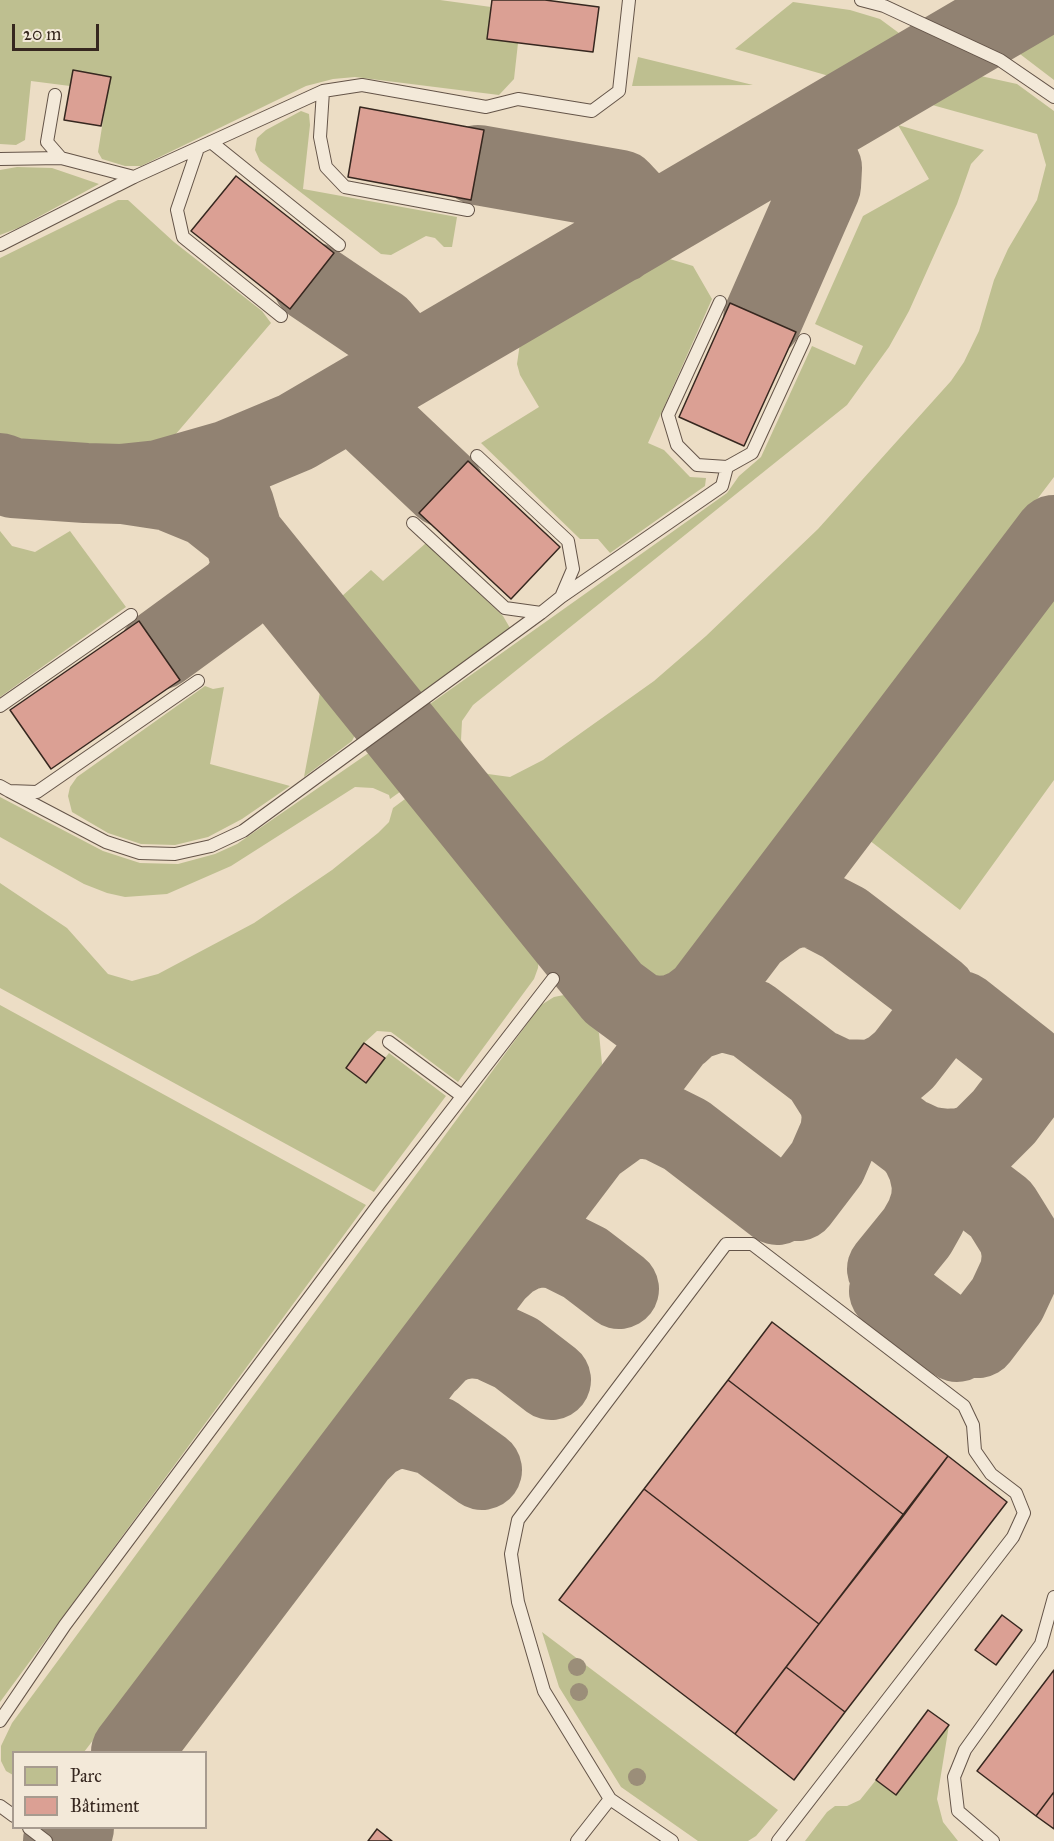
<!DOCTYPE html>
<meta charset="utf-8">
<style>
body{margin:0}
#map{position:relative;width:1054px;height:1841px;overflow:hidden;background:#ecddc5;font-family:"IM FELL Great Primer",serif}
canvas{display:block}
.legend{position:absolute;left:12px;top:1751px;width:195px;height:78px;box-sizing:border-box;background:#f3e9d9;border:2px solid #a79b8f;margin:0;padding:8px 10px;list-style:none;font-size:18px;color:#36271f}
.legend li{display:flex;align-items:center;gap:12px;height:30px}
.legend b{width:30px;border:2px solid #a79b8f}
.scale{position:absolute;left:12px;top:24px;width:87px;height:27px;box-sizing:border-box;border:3px solid #36271f;border-top:0;padding-left:8px;font-size:18px;line-height:21px;white-space:nowrap;color:#36271f;-webkit-text-stroke:4px #f3e9d9;paint-order:stroke}
</style>
<div id="map">
<canvas width="1054" height="1841"></canvas>
<ul class="legend">
<li><b style="height:16px;background:#bebf90"></b>Parc</li>
<li><b style="height:16px;background:#dba094"></b>Bâtiment</li>
</ul>
<div class="scale">20 m</div>
</div>
<script>
const context = document.querySelector('canvas').getContext('2d');
context.lineJoin = 'round';
function fill(path, color) { context.fillStyle = color; context.fill(path, 'evenodd'); }
const toPath = rows => new Path2D(rows.map(r => 'M' + r).join(''));
function trace(path, color, width, dash) { context.strokeStyle = color; context.lineWidth = width; context.lineCap = dash ? 'butt' : 'round'; context.setLineDash(dash || []); context.stroke(path); }
fill(toPath([
 [0,0,440,0,491,7,487,39,518,43,514,79,499,95,355,77,333,79,306,86,141,166,125,166,102,159,98,152,110,77,73,70,70,86,31,81,25,140,16,145,0,144],
 [793,2,850,10,880,19,903,36,836,78,735,49],
 [1054,28,1054,80,1016,51],
 [638,57,753,85,632,86],
 [976,75,1017,84,1054,111,1054,477,680,970,664,978,646,977,630,966,479,776,484,771,488,774,510,777,543,760,654,681,706,636,818,529,951,381,964,362,979,331,994,280,1008,249,1037,200,1046,165,1037,134,925,103],
 [301,111,309,114,310,125,303,189,457,217,452,247,444,247,435,238,426,236,391,255,381,254,260,161,255,150,257,138,266,130],
 [898,125,984,150,971,164,957,204,909,311,889,347,847,405,473,705,462,721,461,740,472,760,469,765,423,709,727,493,739,476,761,457,812,346,855,365,863,346,815,324,863,216,929,179],
 [17,167,52,168,99,184,18,228,0,235,0,170],
 [118,200,128,200,174,242,262,311,271,323,169,442,102,451,70,450,0,440,0,258],
 [663,257,693,266,712,299,648,443,664,450,690,477,706,478,705,486,610,553,598,539,580,539,481,443,539,407,520,375,517,364,520,343],
 [0,531,12,546,35,552,70,531,126,607,0,697],
 [426,543,503,616,510,628,418,695,413,695,341,605,341,597,371,570,383,581],
 [1054,600,1054,780,960,910,869,840],
 [205,686,213,689,224,687,210,764,290,786,242,819,208,837,175,845,141,844,108,833,72,812,68,796,70,787,77,777],
 [321,687,357,731,352,741,304,777],
 [373,750,404,789,390,799,389,795,373,788,355,787,231,866,167,894,125,897,107,893,84,884,0,837,0,797,103,851,140,863,178,864,215,854,237,844],
 [409,796,539,957,538,968,534,979,458,1082,391,1032,377,1031,364,1043,346,1067,366,1082,389,1053,446,1096,374,1192,0,988,0,883,67,928,108,974,132,981,158,974,254,923,332,870,378,833,389,822,393,808],
 [569,994,599,1033,602,1064,598,1082,84,1752,14,1752,13,1775,6,1771,1,1761,1,1746,12,1723,541,1005,554,997],
 [0,1005,366,1205,0,1702],
 [542,1632,778,1810,756,1836,748,1841,698,1841,621,1787,559,1687],
 [949,1725,937,1799,943,1822,958,1841,805,1841,827,1812,835,1806,847,1806,860,1800,876,1780,896,1795]
]), '#bebf90');
trace(toPath([
 [478,165,620,190,634,205,635,224,620,243],
 [312,282,380,328,393,343,396,362,373,396,371,409,374,421,444,487],
 [763,318,821,186,822,168,811,152,794,148,774,152],
 [0,473,13,478,86,483,121,484,159,480,229,460,296,432,1034,0],
 [123,484,169,491,208,507,242,534,613,993,640,1013,657,1016,673,1015,689,1008,706,995],
 [159,650,237,593,249,576,250,558,234,504],
 [754,932,782,912,798,907,815,908,844,923,937,994],
 [961,1011,1027,1063],
 [678,1033,691,1021,721,1011,751,1019,1001,1209,1019,1238,1022,1255,1020,1272,1007,1300,978,1338],
 [820,1070,839,1079,873,1080,891,1071,904,1060,939,1015],
 [911,1139,926,1146,944,1149,962,1148,978,1143,1004,1117,1029,1084],
 [594,1143,623,1122,641,1118,658,1121,686,1135,777,1205],
 [798,1201,827,1163,840,1133,842,1116,839,1100,820,1070],
 [887,1269,917,1232,926,1216,931,1201,932,1185,928,1167,921,1152,911,1139],
 [496,1271,509,1259,524,1251,540,1247,557,1249,585,1263,619,1289],
 [889,1291,957,1342],
 [428,1362,441,1348,455,1341,471,1338,488,1340,516,1353,551,1380],
 [360,1451,372,1439,388,1431,404,1428,435,1436,482,1470],
 [131,1752,1054,535],
 [63,1841,74,1828]
]), '#918272', 80);
const building = toPath([
 [492,0,545,0,599,7,593,52,487,39,492,0],
 [73,70,111,77,101,126,64,120,73,70],
 [360,107,484,130,471,200,348,177,360,107],
 [236,176,334,253,290,309,191,231,236,176],
 [730,303,796,332,744,446,679,417,730,303],
 [468,461,560,547,511,599,419,513,468,461],
 [139,621,180,680,51,769,10,710,139,621],
 [364,1043,385,1058,366,1083,346,1068,364,1043],
 [772,1322,948,1456,904,1515,728,1380,772,1322],
 [728,1380,904,1515,819,1624,644,1489,728,1380],
 [948,1456,1007,1502,845,1712,786,1667,948,1456],
 [644,1489,819,1624,735,1734,559,1600,644,1489],
 [1002,1615,1022,1630,996,1665,975,1650,1002,1615],
 [786,1667,845,1712,794,1780,735,1734,786,1667],
 [1054,1670,1054,1792,1036,1816,977,1771,1054,1670],
 [928,1710,949,1725,896,1795,876,1780,928,1710],
 [1054,1792,1054,1829,1036,1816,1054,1792],
 [377,1829,392,1841,368,1841,377,1829]
]);
fill(building, '#dba094');
trace(building, '#36271f', 1.5);
const service = toPath([
 [861,0,884,6,1000,60,1054,97],
 [323,91,320,137,326,167,345,187,468,210],
 [55,95,47,142,61,158,134,177],
 [211,142,339,245],
 [197,151,177,210,183,237,281,316],
 [0,159,61,158],
 [0,245,134,177,323,91,362,85,486,107,518,99,592,111,619,91,629,0],
 [720,302,668,415,677,445,697,465,727,467,752,453,804,340],
 [413,523,505,608,541,613,561,597,573,569,568,541,477,456],
 [561,597,722,486,727,467],
 [0,706,131,615],
 [0,786,9,791,37,792,198,681],
 [9,791,106,842,140,853,175,854,211,846,243,831,541,613],
 [389,1042,462,1096],
 [0,1721,65,1625,379,1204,553,979],
 [0,1806,14,1816],
 [29,1828,46,1841],
 [577,1841,610,1799],
 [672,1841,610,1799,544,1691,518,1602,511,1554,518,1520,726,1244,752,1244,964,1406,973,1425,975,1451,991,1474,1016,1493,1024,1513,1013,1537,778,1841],
 [993,1841,958,1811,954,1777,965,1750,1041,1644,1054,1597]
]);
trace(service, '#645448', 14);
trace(service, '#f3e9d9', 12);
context.fillStyle = '#9b8e79';
for (const [x, y] of [
 [577,1667],
 [579,1692],
 [637,1777]
]) { context.beginPath(); context.arc(x, y, 9, 0, 2 * Math.PI); context.fill(); }
</script>
